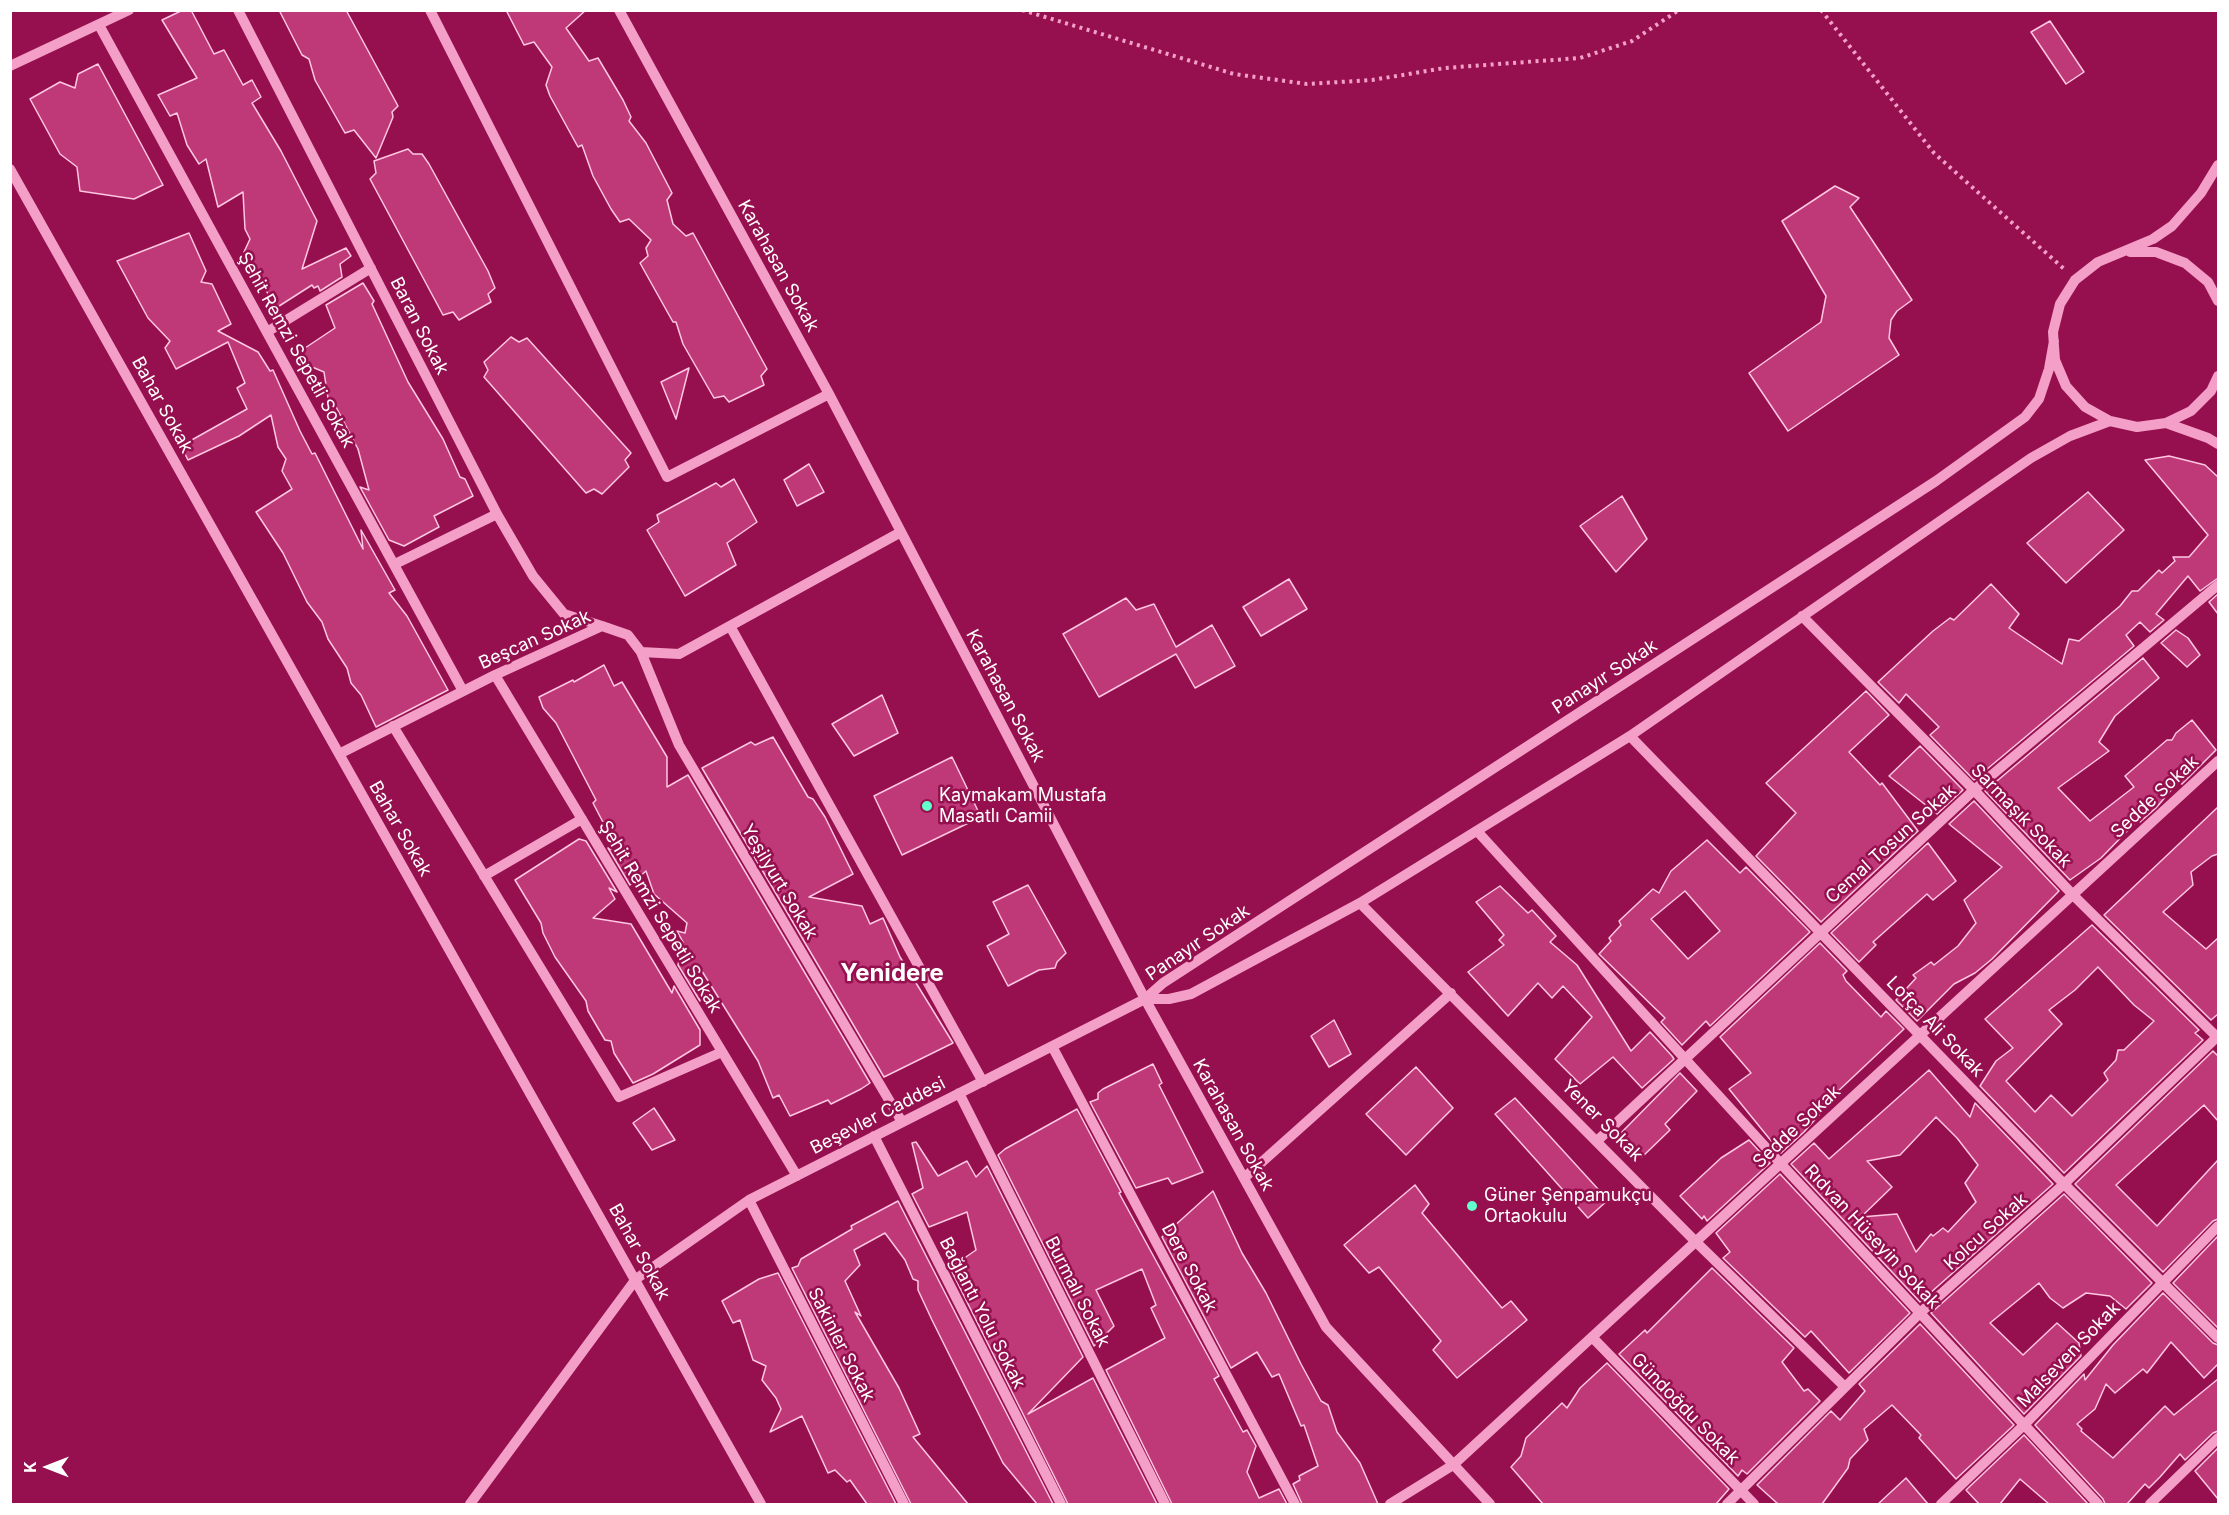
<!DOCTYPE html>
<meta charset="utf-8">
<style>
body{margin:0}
#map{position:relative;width:2229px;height:1515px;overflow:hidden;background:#96104f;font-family:Inter,sans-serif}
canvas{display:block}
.frame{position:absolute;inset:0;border:12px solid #fff;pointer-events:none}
.north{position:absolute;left:18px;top:1437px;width:60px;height:60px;-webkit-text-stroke:4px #96104f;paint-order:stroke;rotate:270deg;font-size:16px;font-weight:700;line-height:24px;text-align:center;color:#fff}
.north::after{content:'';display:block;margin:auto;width:21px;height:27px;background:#fff;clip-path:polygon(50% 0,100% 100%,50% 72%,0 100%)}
</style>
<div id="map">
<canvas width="2229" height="1515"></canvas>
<div class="frame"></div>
<div class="north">K</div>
</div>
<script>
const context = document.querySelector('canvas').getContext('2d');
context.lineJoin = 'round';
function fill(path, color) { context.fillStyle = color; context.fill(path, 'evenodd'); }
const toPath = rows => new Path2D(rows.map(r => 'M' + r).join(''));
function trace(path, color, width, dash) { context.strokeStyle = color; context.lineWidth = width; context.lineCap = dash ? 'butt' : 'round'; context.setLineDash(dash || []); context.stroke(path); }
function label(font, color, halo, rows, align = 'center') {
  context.font = font + ' Inter,sans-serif'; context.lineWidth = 5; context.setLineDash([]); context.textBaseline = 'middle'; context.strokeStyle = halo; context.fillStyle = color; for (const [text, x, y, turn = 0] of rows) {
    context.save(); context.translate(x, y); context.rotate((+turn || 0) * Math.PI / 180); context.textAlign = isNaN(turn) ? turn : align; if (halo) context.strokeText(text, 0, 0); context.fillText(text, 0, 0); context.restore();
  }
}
const building = toPath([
 [183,10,191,10,214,54,224,50,243,85,252,80,261,97,252,103,281,151,317,221,302,269,346,248,351,256,340,264,342,277,320,291,318,286,314,288,312,285,276,308,244,252,250,239,245,229,243,192,218,207,206,159,199,164,187,145,177,113,170,116,158,95,197,78,162,20,183,10],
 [279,10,346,10,398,106,392,112,393,117,376,158,354,130,345,133,315,80,309,59,302,55,279,10],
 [506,10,586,10,566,28,589,61,598,58,623,100,631,117,629,121,646,143,672,193,667,200,673,224,686,236,693,233,767,369,761,376,764,385,729,402,724,396,714,398,683,344,676,322,673,322,640,263,648,256,646,248,651,240,629,219,620,222,611,209,593,176,582,145,578,147,550,96,546,85,552,67,534,42,524,45,506,10],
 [2050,21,2084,72,2066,84,2031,32,2050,21],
 [98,64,163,185,134,199,80,191,77,167,60,154,30,99,60,82,75,88,78,74,98,64],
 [408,149,413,154,422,154,429,164,488,271,495,288,488,294,491,302,459,320,453,312,443,315,370,179,376,173,374,161,408,149],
 [1835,186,1859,198,1850,207,1912,300,1897,311,1891,320,1889,338,1899,355,1788,431,1749,373,1821,322,1826,296,1782,221,1835,186],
 [189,233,206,271,201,282,212,284,231,324,218,331,258,352,270,371,273,370,300,431,312,454,315,453,363,549,361,530,395,590,389,593,407,616,448,690,376,727,361,695,351,683,347,668,328,639,322,622,307,602,283,553,256,512,292,489,282,471,286,459,278,447,271,415,239,436,188,460,181,446,247,409,237,388,245,383,228,342,176,369,165,348,170,341,148,318,117,261,189,233],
 [363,283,374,301,372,304,408,382,443,439,460,477,465,479,473,496,434,516,439,527,404,546,389,540,360,487,369,490,358,449,335,405,328,398,324,372,305,364,302,350,335,328,326,305,363,283],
 [511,337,519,342,527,338,631,453,625,460,629,467,602,494,594,489,586,493,484,377,488,370,484,362,511,337],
 [689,368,676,419,661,382,689,368],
 [2169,456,2205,465,2218,477,2218,578,2200,591,2188,576,2156,614,2164,620,2150,632,2140,622,2126,635,2134,646,1974,780,1930,735,1939,727,1906,694,1899,703,1878,682,1933,631,1950,618,1954,620,1991,584,2019,614,2009,628,2062,664,2069,639,2079,641,2120,606,2132,591,2138,591,2159,570,2162,573,2175,561,2173,557,2189,557,2208,535,2145,460,2169,456],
 [809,464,824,492,797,506,784,480,809,464],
 [734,479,757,522,727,543,736,565,685,596,647,530,659,522,657,515,716,483,721,487,734,479],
 [2088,492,2124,530,2066,583,2027,543,2088,492],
 [1622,496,1647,539,1616,572,1580,526,1622,496],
 [1289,579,1307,609,1261,636,1243,607,1289,579],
 [2218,594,2218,614,2209,602,2218,594],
 [1126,598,1136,610,1154,604,1176,647,1212,625,1235,666,1195,688,1176,654,1099,697,1063,634,1126,598],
 [2176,630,2188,638,2200,655,2187,667,2161,643,2176,630],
 [2143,658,2159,678,2115,716,2099,742,2109,751,2058,788,2090,821,2134,787,2125,776,2167,740,2172,740,2176,733,2192,720,2216,750,2182,784,2178,782,2156,808,2140,822,2138,820,2101,858,2070,880,1985,791,2143,658],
 [604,665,614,686,622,682,667,757,667,787,688,775,870,1083,861,1089,831,1104,828,1100,790,1116,779,1095,773,1098,758,1061,700,968,700,1001,678,965,683,942,677,931,685,933,687,923,654,894,646,871,630,885,608,848,618,851,593,803,596,800,556,723,543,708,539,697,573,680,574,682,604,665],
 [1866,691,1889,715,1849,752,1880,785,1882,783,1918,831,1821,922,1756,856,1796,813,1766,783,1866,691],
 [882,695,898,733,854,756,832,724,882,695],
 [773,737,808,797,813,799,825,817,853,874,809,897,862,906,870,924,883,918,900,957,953,1043,884,1077,702,768,751,742,755,745,773,737],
 [1920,746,1963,790,1937,814,1889,776,1920,746],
 [952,757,981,817,902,855,874,796,952,757],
 [1974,801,2059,891,1992,959,1975,973,1954,984,1917,1021,1896,1000,1916,978,1913,975,1931,962,1934,965,1958,946,1976,923,1964,900,2002,867,1949,824,1974,801],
 [2218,807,2218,854,2212,856,2191,872,2193,885,2163,912,2206,949,2218,938,2218,1014,2211,1020,2104,915,2218,807],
 [579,839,586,841,617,892,609,888,615,899,593,918,631,924,672,993,674,986,700,1030,700,1045,653,1074,633,1083,614,1053,611,1041,605,1040,588,1011,586,1001,555,957,543,933,541,923,515,880,579,839],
 [1707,840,1740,873,1746,867,1810,932,1710,1026,1706,1021,1682,1045,1661,1022,1665,1018,1599,954,1611,941,1609,938,1621,925,1619,921,1653,889,1659,893,1671,871,1707,840],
 [1685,891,1720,931,1688,959,1651,919,1685,891],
 [1928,843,1956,881,1933,900,1927,894,1873,942,1876,945,1859,962,1831,933,1928,843],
 [1028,885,1066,953,1057,962,1055,968,1039,970,1008,986,987,946,1009,934,993,902,1028,885],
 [1500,886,1528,913,1532,910,1556,936,1550,942,1577,965,1631,1051,1650,1032,1672,1056,1674,1059,1642,1088,1613,1057,1580,1084,1555,1059,1592,1017,1563,986,1552,998,1538,983,1508,1016,1468,972,1504,945,1499,940,1504,935,1476,902,1500,886],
 [2092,925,2199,1030,2195,1033,2203,1040,2064,1173,1980,1086,1996,1061,2013,1048,1985,1019,2092,925],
 [2098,967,2134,1005,2154,1021,2124,1050,2118,1050,2116,1060,2104,1073,2108,1080,2072,1116,2051,1095,2035,1112,2006,1081,2062,1024,2049,1010,2075,990,2098,967],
 [1820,943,1847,971,1843,975,1846,981,1881,1017,1886,1011,1904,1029,1835,1094,1817,1111,1820,1114,1804,1132,1781,1153,1729,1089,1751,1073,1720,1037,1820,943],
 [1334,1020,1351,1054,1329,1067,1311,1036,1334,1020],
 [2213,1051,2218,1056,2218,1121,2204,1105,2116,1185,2157,1226,2218,1160,2218,1219,2213,1221,2163,1272,2075,1184,2213,1051],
 [1153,1064,1162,1083,1159,1085,1203,1172,1172,1184,1168,1178,1136,1188,1090,1102,1098,1099,1098,1093,1103,1089,1153,1064],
 [1416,1067,1453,1108,1406,1155,1366,1114,1416,1067],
 [1929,1070,1970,1117,1975,1103,2053,1184,1920,1302,1791,1164,1814,1143,1829,1159,1929,1070],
 [1936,1117,1957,1138,1978,1165,1965,1183,1976,1202,1948,1232,1943,1228,1933,1236,1931,1234,1916,1252,1897,1214,1861,1217,1892,1187,1867,1161,1900,1155,1936,1117],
 [1680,1073,1697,1091,1665,1124,1670,1130,1642,1157,1620,1134,1680,1073],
 [1515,1098,1608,1200,1588,1218,1495,1114,1515,1098],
 [654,1108,675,1140,652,1150,633,1123,654,1108],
 [1077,1109,1121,1192,1119,1193,1219,1376,1214,1379,1243,1432,1247,1430,1256,1446,1247,1472,1259,1498,1279,1489,1287,1504,1172,1504,1106,1370,1165,1338,1151,1308,1156,1305,1142,1269,1096,1290,1114,1326,1094,1346,998,1155,1005,1149,1077,1109],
 [1749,1140,1770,1163,1707,1221,1704,1216,1702,1219,1680,1196,1721,1158,1749,1140],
 [916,1142,938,1176,967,1161,976,1177,987,1166,1083,1357,1028,1414,1093,1378,1157,1504,1068,1504,950,1268,976,1250,967,1212,929,1227,912,1194,923,1188,912,1143,916,1142],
 [1780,1174,1910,1313,1849,1373,1811,1331,1805,1337,1723,1258,1730,1252,1716,1233,1780,1174],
 [1415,1185,1429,1204,1422,1213,1502,1308,1511,1301,1527,1320,1457,1378,1433,1350,1441,1341,1379,1267,1369,1273,1344,1245,1415,1185],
 [1213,1191,1242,1253,1266,1293,1301,1364,1321,1401,1328,1405,1337,1432,1360,1463,1378,1504,1302,1504,1293,1484,1300,1480,1299,1476,1318,1466,1304,1425,1301,1426,1279,1374,1272,1377,1257,1352,1231,1368,1162,1237,1213,1191],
 [2064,1194,2152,1283,2126,1309,2110,1296,2086,1293,2063,1308,2050,1298,2039,1283,1990,1323,2023,1355,2057,1323,2079,1343,2081,1356,2024,1414,1931,1313,2064,1194],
 [898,1201,1053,1504,1037,1504,1003,1463,932,1320,918,1290,918,1281,913,1279,905,1260,885,1233,854,1250,860,1265,845,1281,861,1316,855,1312,899,1388,920,1434,913,1437,968,1504,911,1504,792,1268,798,1266,801,1259,852,1229,851,1226,898,1201],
 [2218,1236,2218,1328,2173,1283,2218,1236],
 [1712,1268,1794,1348,1782,1362,1804,1391,1808,1389,1820,1401,1747,1474,1742,1470,1738,1476,1619,1354,1645,1330,1647,1333,1712,1268],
 [778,1273,896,1504,867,1504,850,1480,847,1482,835,1470,828,1473,802,1416,770,1432,781,1409,776,1398,762,1380,766,1366,753,1360,740,1320,733,1323,722,1301,759,1279,778,1273],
 [2163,1293,2213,1343,2218,1345,2218,1364,2204,1378,2171,1342,2147,1373,2143,1369,2115,1393,2106,1384,2095,1409,2077,1424,2082,1429,2081,1431,2113,1458,2165,1406,2174,1415,2218,1379,2218,1431,2213,1433,2185,1460,2180,1454,2160,1477,2149,1488,2145,1484,2127,1504,2105,1504,2103,1499,2035,1425,2084,1374,2085,1380,2113,1345,2163,1293],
 [1920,1324,2014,1425,1956,1479,1919,1438,1921,1435,1892,1405,1864,1429,1868,1440,1850,1459,1848,1468,1822,1504,1778,1504,1757,1485,1831,1411,1840,1420,1865,1391,1859,1384,1920,1324],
 [1607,1363,1729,1489,1716,1504,1543,1504,1511,1467,1521,1456,1526,1438,1562,1403,1567,1408,1580,1388,1607,1363],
 [2024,1435,2088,1504,2049,1504,2020,1479,2000,1504,1979,1504,1966,1490,2024,1435],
 [2218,1448,2218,1499,2195,1471,2218,1448],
 [1906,1478,1928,1504,1878,1504,1906,1478]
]);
fill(building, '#bf3878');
trace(building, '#fec7e2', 1.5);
trace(toPath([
 [1022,10,1234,74,1307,84,1372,80,1445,68,1580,58,1632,41,1679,10],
 [1821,10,1934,153,2064,269]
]), '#f49fc8', 4, [3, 4.5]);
trace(toPath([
 [238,10,497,514,533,576,564,614,602,626],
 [430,10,667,477,829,394],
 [619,10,829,394,1145,999,1326,1327,1490,1504],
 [99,25,463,691],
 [10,66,129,10],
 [2218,165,2201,193,2172,226,2153,239,2098,262,2075,280,2060,304,2053,332,2055,360,2066,386,2085,407,2110,421,2137,427,2166,423,2191,411,2211,391,2218,376],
 [10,169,761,1504],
 [2130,252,2156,252,2185,263,2208,282,2218,301],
 [267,332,371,268],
 [2054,341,2049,369,2039,399,2025,417,1936,481,1163,983,1145,999,1169,999,1191,994,1360,903,1630,736,2031,458,2070,436,2110,421],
 [2166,423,2208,438,2218,444],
 [395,564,497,514],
 [1802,616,1974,790,2073,895,2218,1038],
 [730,626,983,1082],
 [641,652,679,745,902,1122],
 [495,675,797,1176],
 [393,726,619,1097,722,1052],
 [1630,736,2064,1184,2218,1338],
 [339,754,495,675,602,626,628,635,641,652,679,654,901,532],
 [1477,831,1781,1164,2098,1504],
 [484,876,582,819],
 [1360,903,1696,1242,1845,1387],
 [1053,1048,1295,1504],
 [959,1093,1165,1504],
 [874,1136,1061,1504],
 [1598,1140,1974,790,2218,585],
 [1244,1178,1451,993],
 [749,1200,904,1504],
 [1592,1337,1754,1504],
 [470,1504,636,1279,749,1200,1145,999],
 [1390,1504,1453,1465,2218,761],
 [1727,1504,1921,1312,2064,1184,2218,1036],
 [1941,1504,2024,1425,2218,1226],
 [2150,1504,2218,1438]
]), '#f49fc8', 10);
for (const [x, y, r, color] of [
 [927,806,6,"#62ffcd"],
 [1472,1206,6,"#62ffcd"]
]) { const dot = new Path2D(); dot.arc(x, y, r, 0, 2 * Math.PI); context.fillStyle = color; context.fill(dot); trace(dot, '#96104f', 2); }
label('18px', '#fff', '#96104f', [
 ["Karahasan Sokak",778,266,61],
 ["Baran Sokak",419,326,63],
 ["Şehit Remzi Sepetli Sokak",296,350,61],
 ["Bahar Sokak",162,405,61],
 ["Beşcan Sokak",535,640,-24],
 ["Panayır Sokak",1605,677,-33],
 ["Karahasan Sokak",1005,696,62],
 ["Sedde Sokak",2155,797,-43],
 ["Sarmaşık Sokak",2021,816,46],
 ["Bahar Sokak",400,829,60],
 ["Cemal Tosun Sokak",1891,844,-42],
 ["Yeşilyurt Sokak",779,882,59],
 ["Şehit Remzi Sepetli Sokak",660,917,59],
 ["Panayır Sokak",1198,943,-34],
 ["Lofça Ali Sokak",1935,1027,46],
 ["Beşevler Caddesi",878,1116,-27],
 ["Yener Sokak",1602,1121,45],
 ["Karahasan Sokak",1233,1125,61],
 ["Sedde Sokak",1797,1127,-43],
 ["Kolcu Sokak",1986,1232,-42],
 ["Rıdvan Hüseyin Sokak",1872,1237,47],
 ["Bahar Sokak",639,1252,61],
 ["Dere Sokak",1189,1268,62],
 ["Burmalı Sokak",1077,1292,63],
 ["Bağlantı Yolu Sokak",982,1313,63],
 ["Sakinler Sokak",841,1345,63],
 ["Malseven Sokak",2069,1355,-46],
 ["Gündoğdu Sokak",1685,1409,46]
]);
label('18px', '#fff', '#96104f', [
 ["Kaymakam Mustafa",939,796],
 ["Masatlı Camii",939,817],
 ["Güner Şenpamukçu",1484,1196],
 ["Ortaokulu",1484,1217]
], 'left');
label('bold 24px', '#fff', '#96104f', [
 ["Yenidere",892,974]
]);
</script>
